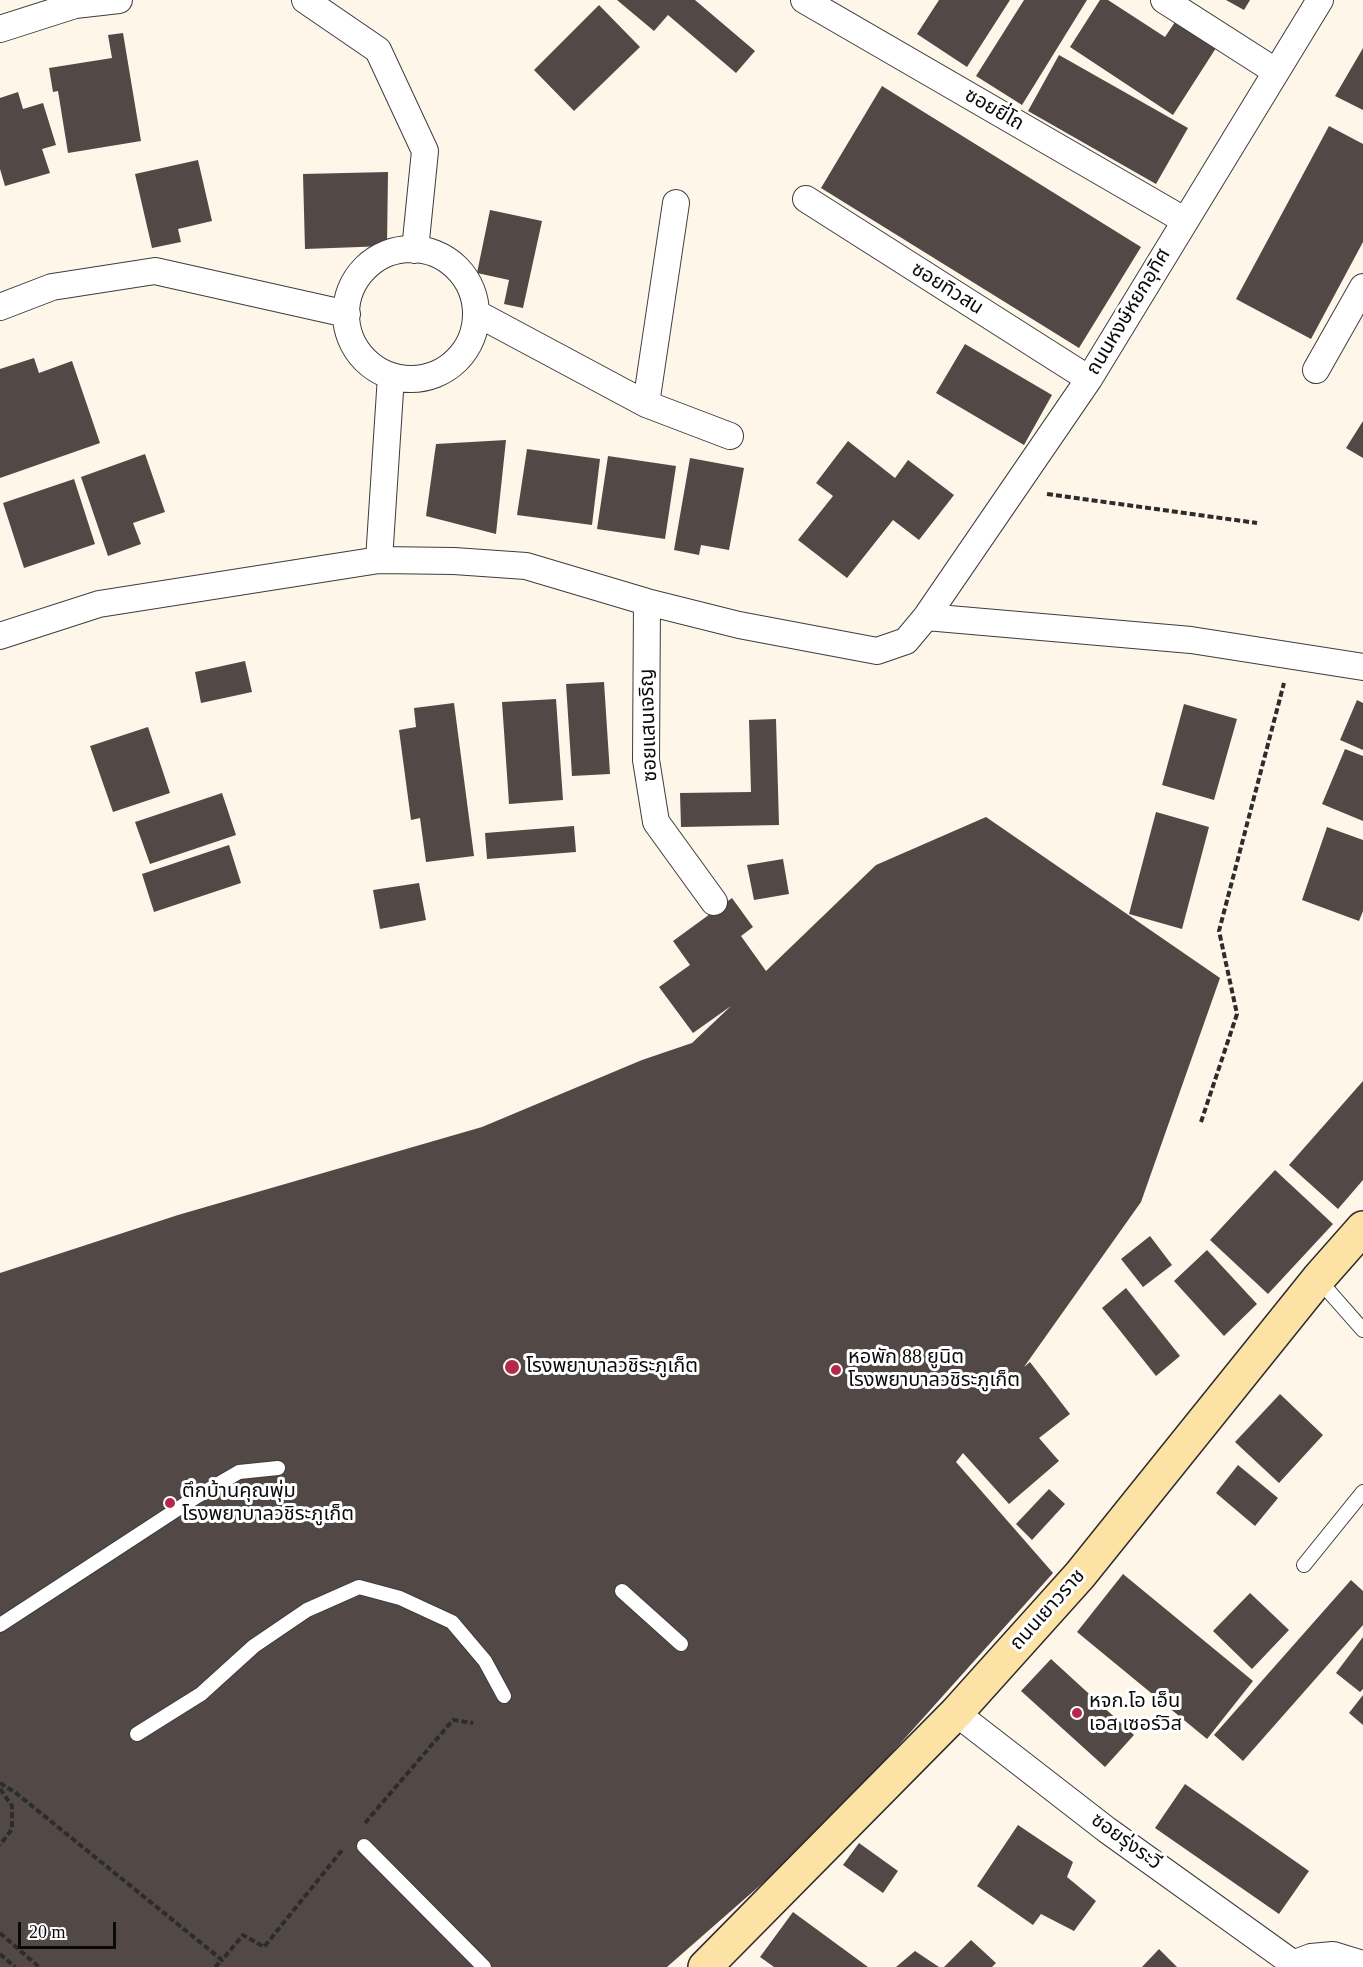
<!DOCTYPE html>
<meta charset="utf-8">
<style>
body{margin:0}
#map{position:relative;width:1363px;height:1967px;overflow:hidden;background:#fef6e8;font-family:"Times New Roman",serif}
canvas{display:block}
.scale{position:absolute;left:18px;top:1922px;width:98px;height:27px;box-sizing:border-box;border:3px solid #0a0a0a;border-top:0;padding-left:8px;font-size:18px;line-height:21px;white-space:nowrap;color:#0a0a0a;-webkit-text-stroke:4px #fff;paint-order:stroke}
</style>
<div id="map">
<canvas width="1363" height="1967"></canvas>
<div class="scale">20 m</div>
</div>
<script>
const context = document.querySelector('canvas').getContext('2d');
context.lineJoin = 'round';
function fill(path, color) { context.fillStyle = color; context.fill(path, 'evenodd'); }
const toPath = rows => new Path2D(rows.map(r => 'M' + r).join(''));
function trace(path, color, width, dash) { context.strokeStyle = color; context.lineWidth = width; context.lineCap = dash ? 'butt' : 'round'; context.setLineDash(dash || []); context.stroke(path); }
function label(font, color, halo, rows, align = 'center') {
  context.font = font + ' "Times New Roman","Noto Sans Thai",serif'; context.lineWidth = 6; context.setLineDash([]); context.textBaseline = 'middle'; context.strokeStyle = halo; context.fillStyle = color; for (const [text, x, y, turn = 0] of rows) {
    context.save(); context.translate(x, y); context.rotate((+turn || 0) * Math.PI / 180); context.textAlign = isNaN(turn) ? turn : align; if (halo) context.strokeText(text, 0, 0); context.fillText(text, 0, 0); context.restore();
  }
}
fill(toPath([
 [617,0,695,0,755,51,736,73,668,15,654,31],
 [939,0,1010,0,967,67,917,34],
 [1024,0,1087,0,1022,105,976,76],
 [1100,0,1108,0,1165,37,1175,22,1216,48,1173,115,1070,47],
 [1226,0,1250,0,1244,10],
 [599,5,640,47,574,111,534,70],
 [123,33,141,141,68,153,58,91,53,92,49,68,112,58,108,35],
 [1363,48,1363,110,1335,96],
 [1059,55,1188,128,1156,184,1028,111],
 [882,86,1141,247,1079,348,821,188],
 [18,92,23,109,43,103,56,145,42,149,50,173,5,186,0,169,0,98],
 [1329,126,1363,144,1363,242,1311,339,1236,299],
 [198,160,212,221,178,229,181,242,152,248,135,174],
 [388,172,387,246,305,249,303,174],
 [490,210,542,221,523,308,504,304,509,280,477,273],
 [965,344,1052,395,1024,445,936,393],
 [34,358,39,373,72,361,100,443,0,478,0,369],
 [1363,421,1363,458,1346,448],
 [506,440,496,534,426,516,436,444],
 [848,441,895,478,908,460,954,495,919,540,893,520,847,578,798,540,833,496,816,483],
 [527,449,600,459,592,525,517,515],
 [145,454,165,512,133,523,141,544,108,556,81,477],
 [608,456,676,466,665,539,597,529],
 [690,458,744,468,729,550,701,545,699,555,674,550],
 [74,479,95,544,24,568,3,503],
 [245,661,252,692,201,703,195,672],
 [604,682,610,774,572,776,566,684],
 [556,699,563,800,509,804,502,702],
 [1357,700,1363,703,1363,750,1340,740],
 [454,703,474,856,426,862,420,818,411,820,399,730,416,727,414,708],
 [1184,704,1237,719,1214,800,1162,785],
 [776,719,779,825,681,827,680,793,751,792,749,720],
 [148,727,170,793,113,812,90,746],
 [1345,749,1363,756,1363,821,1322,804],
 [222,793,236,835,150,864,135,822],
 [1156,812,1209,827,1182,929,1129,914],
 [986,817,1220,978,1141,1202,1024,1367,1030,1362,1070,1414,1039,1438,1059,1461,1009,1504,963,1453,956,1462,1053,1573,821,1832,667,1967,0,1967,0,1273,178,1215,482,1127,642,1060,692,1043,731,1006,693,1033,659,987,690,965,673,941,732,898,753,927,741,936,766,971,876,865],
 [574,826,576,852,487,859,485,833],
 [1327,827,1363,840,1363,911,1359,921,1302,900],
 [229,845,241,883,154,912,142,874],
 [783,859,789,894,754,900,747,865],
 [419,883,426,920,380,929,373,890],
 [1363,1081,1363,1180,1338,1209,1289,1165],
 [1275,1170,1333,1224,1268,1294,1210,1240],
 [1150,1236,1172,1265,1143,1287,1121,1259],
 [1207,1250,1257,1304,1224,1336,1174,1281],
 [1126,1288,1180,1356,1156,1376,1102,1308],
 [1280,1394,1323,1435,1279,1483,1235,1442],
 [1238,1465,1278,1498,1255,1526,1216,1493],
 [1049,1489,1065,1504,1032,1540,1016,1524],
 [1123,1574,1253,1681,1207,1739,1077,1632],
 [1351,1580,1363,1591,1363,1625,1243,1761,1214,1735],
 [1250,1593,1289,1630,1252,1669,1213,1631],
 [1363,1637,1363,1689,1360,1692,1336,1673],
 [1051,1659,1134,1735,1105,1767,1021,1691],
 [1363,1695,1363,1725,1349,1713],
 [1185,1784,1309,1871,1279,1914,1155,1828],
 [1018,1825,1073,1862,1067,1877,1096,1901,1074,1931,1041,1914,1033,1925,977,1886],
 [859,1843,898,1871,883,1893,843,1865],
 [793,1912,868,1967,774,1967,760,1957],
 [971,1940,996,1963,992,1967,944,1967],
 [1159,1949,1177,1967,1142,1967],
 [915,1951,939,1967,896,1967]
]), '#524947');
const service = toPath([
 [1318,1279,1363,1330],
 [1304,1565,1363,1492],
 [622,1591,681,1644],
 [0,1625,196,1497,239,1472,278,1468],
 [137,1734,201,1694,254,1646,307,1610,359,1587,400,1598,452,1622,485,1661,504,1696],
 [364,1846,484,1967]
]);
const minor = toPath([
 [305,0,378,50,425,151,415,250],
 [804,0,1184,220],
 [1164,0,1275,71],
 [0,29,75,5,119,0],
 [806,199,1089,379],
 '346 314a65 65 0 1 1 130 0a65 65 0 1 1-130 0Z',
 [0,307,52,287,155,271,347,314],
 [476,313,646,404,730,436],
 [1316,370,1363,287],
 [646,404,676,203],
 [379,560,391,376],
 [647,602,646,760,656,822,714,902],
 [926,617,1191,640,1363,667],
 [0,636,99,604,379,560,454,561,526,566,647,602,739,625,877,651,906,641,926,617,1089,379,1320,0],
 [956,1713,1107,1830,1298,1967],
 [1292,1967,1295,1963,1311,1957,1333,1955,1363,1964]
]);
const secondary = toPath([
 [705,1967,956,1713,1080,1575,1318,1279,1363,1228]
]);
trace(service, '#3d3d3d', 16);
trace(minor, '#3d3d3d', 28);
trace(secondary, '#2c2c2c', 36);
trace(toPath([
 [1047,494,1257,523],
 [1201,1122,1237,1014,1219,931,1284,683],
 [0,1783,16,1793,222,1960,243,1935,264,1947,343,1849],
 [0,1789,12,1806,12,1829,0,1845],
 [365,1823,453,1720,473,1723],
 [0,1933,39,1967],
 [0,1954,15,1967],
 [215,1967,222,1960]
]), '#2c2c2c', 4, [6, 3]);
trace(service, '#fff', 14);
trace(minor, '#fff', 26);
trace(secondary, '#fce2a5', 33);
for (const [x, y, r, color] of [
 [512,1367,8,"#b42849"],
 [836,1370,6,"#b42849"],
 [170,1503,6,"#b42849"],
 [1077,1713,6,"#b42849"]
]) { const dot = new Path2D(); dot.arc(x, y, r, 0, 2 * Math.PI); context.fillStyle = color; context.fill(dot); trace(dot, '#fff', 2); }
label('20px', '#0a0a0a', '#fff', [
 ["ซอยยี่โถ",994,110,30],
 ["ซอยทิวสน",947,289,32],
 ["ถนนหงษ์หยกอุทิศ",1129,312,-59],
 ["ซอยแสนเจริญ",649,725,-92],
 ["ถนนเยาวราช",1048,1610,-48],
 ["ซอยรุ่งระวี",1126,1842,36]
]);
label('20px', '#0a0a0a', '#fff', [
 ["หอพัก 88 ยูนิต",848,1358],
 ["โรงพยาบาลวชิระภูเก็ต",848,1381],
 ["โรงพยาบาลวชิระภูเก็ต",526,1367],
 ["ตึกบ้านคุณพุ่ม",182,1492],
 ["โรงพยาบาลวชิระภูเก็ต",182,1515],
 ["หจก.โอ เอ็น",1089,1702],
 ["เอส เซอร์วิส",1089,1725]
], 'left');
</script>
